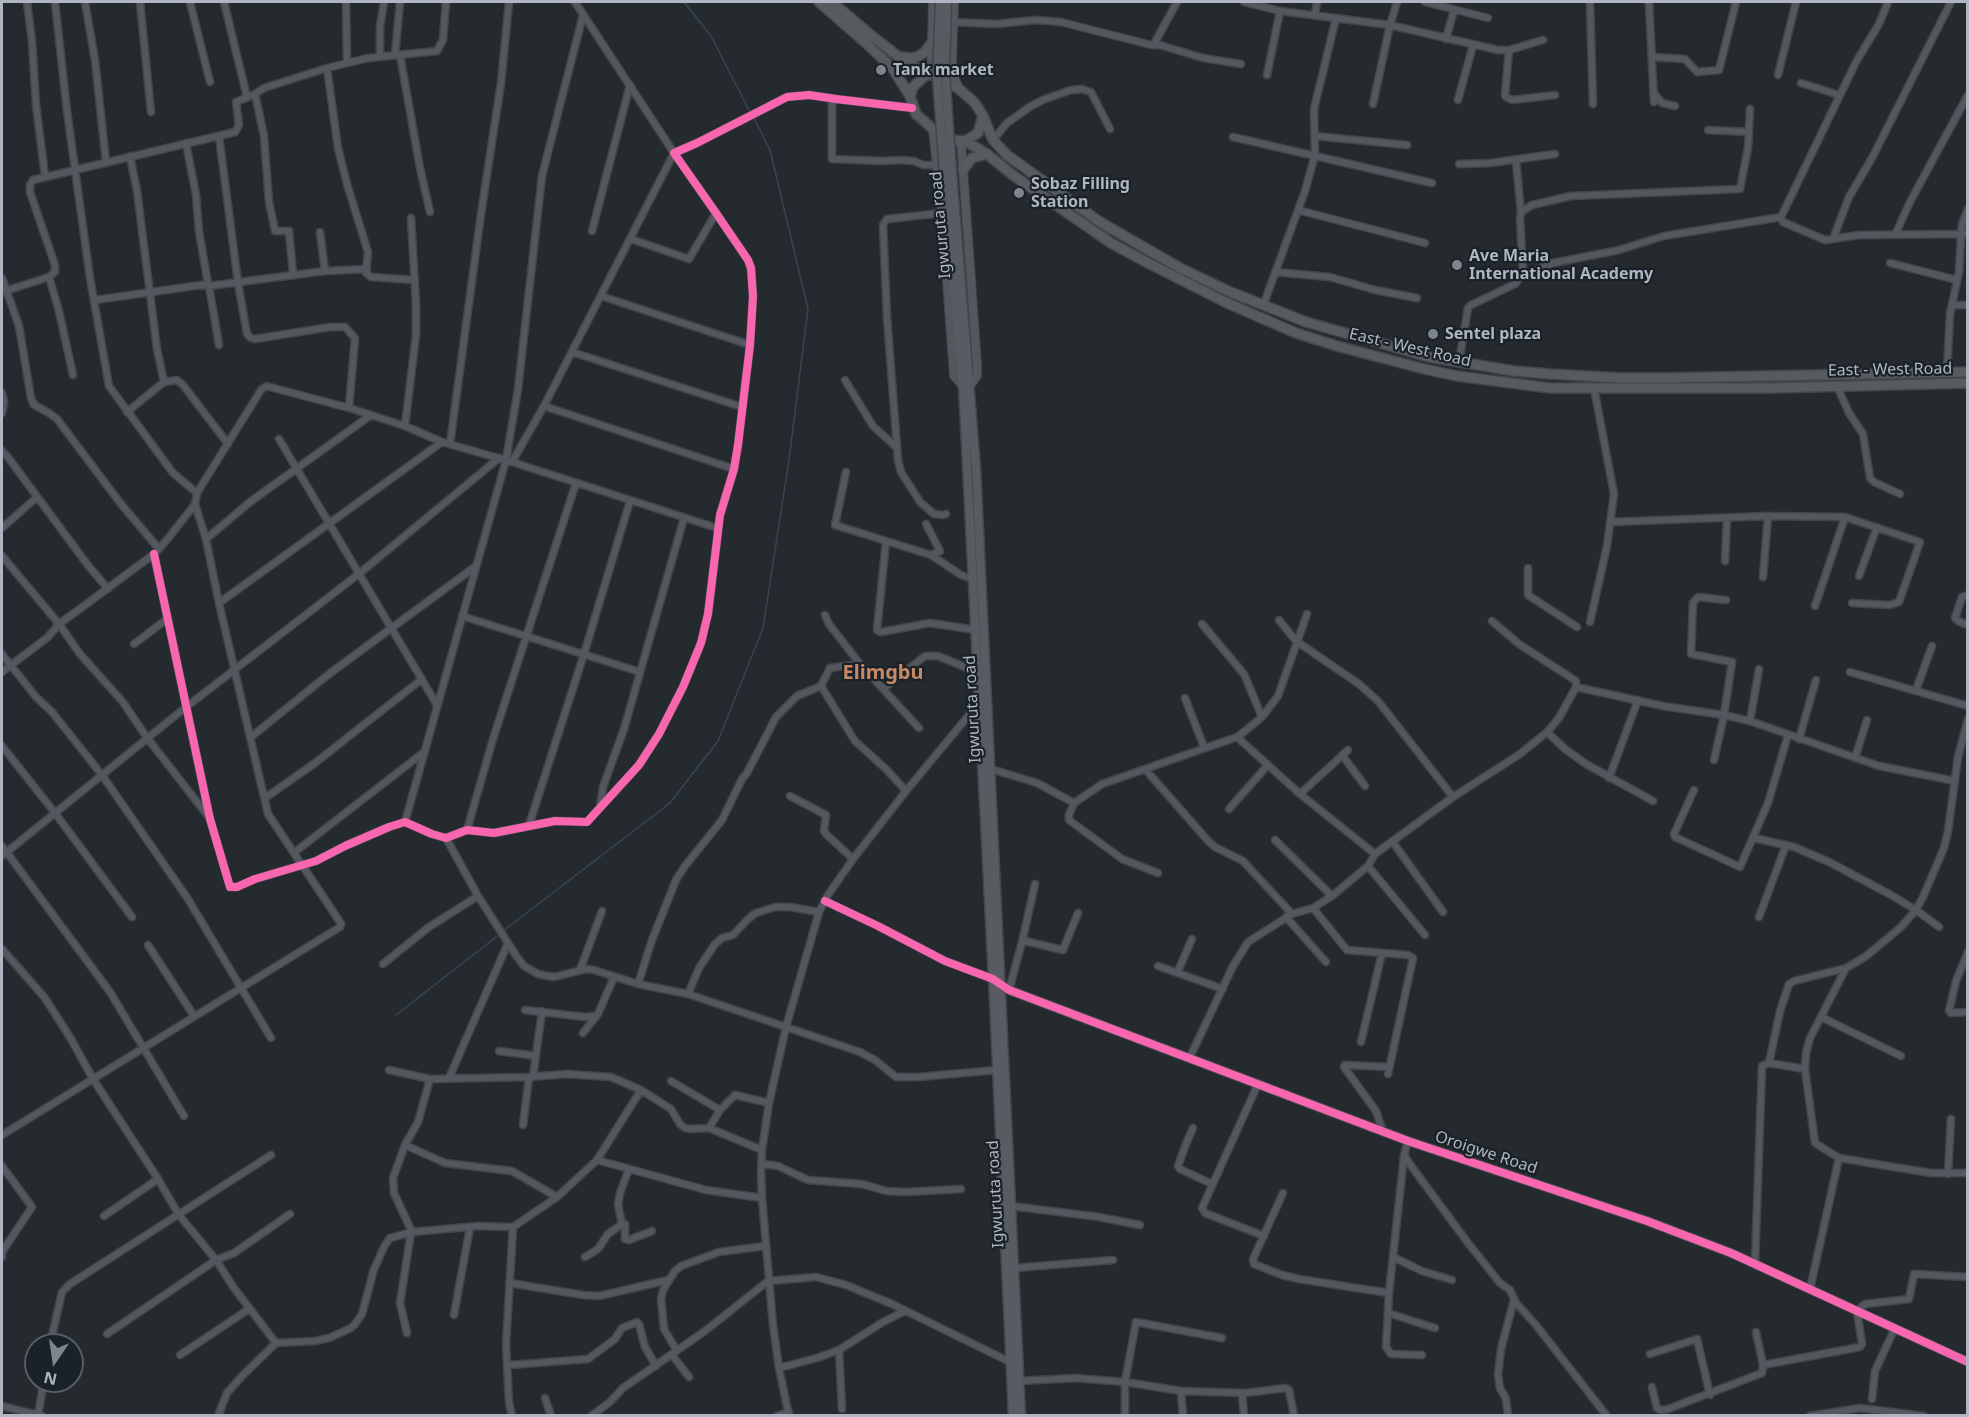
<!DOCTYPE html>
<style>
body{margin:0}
#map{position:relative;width:1969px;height:1417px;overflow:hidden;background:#252a2f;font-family:"Noto Sans",sans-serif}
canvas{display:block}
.frame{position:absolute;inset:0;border:3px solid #aeb6c1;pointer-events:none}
.north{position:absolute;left:24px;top:1333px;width:60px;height:60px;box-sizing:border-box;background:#1a2128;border:2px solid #555d65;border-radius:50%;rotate:193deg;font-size:16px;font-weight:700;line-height:24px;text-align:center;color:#aeb6c1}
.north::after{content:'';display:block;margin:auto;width:21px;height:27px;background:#7e858e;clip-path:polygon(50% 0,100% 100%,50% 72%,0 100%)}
</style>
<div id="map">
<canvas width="1969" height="1417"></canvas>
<div class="frame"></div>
<div class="north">N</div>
</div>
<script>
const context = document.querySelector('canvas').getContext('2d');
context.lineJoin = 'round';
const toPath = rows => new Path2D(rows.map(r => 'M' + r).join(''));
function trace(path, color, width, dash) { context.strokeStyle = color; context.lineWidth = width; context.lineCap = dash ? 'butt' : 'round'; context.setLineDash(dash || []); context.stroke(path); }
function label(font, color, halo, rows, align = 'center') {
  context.font = font + ' "Noto Sans",sans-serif'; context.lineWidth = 4.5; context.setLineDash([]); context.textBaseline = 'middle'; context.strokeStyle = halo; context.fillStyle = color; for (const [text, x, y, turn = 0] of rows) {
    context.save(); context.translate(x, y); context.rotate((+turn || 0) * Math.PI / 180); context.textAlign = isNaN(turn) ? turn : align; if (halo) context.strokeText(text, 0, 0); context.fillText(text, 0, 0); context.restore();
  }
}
trace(toPath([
 [684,2,711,36,751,114],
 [503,931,670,803,718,741,763,628,789,460,808,309,770,150,754,118],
 [396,1015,500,934]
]), '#364657', 1.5);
const minor = toPath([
 [27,2,32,41,36,105,45,176],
 [55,2,67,111,90,278,109,386,173,473,197,493],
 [85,2,95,60,106,162],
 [140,2,151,112],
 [190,2,210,82],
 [224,2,247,97],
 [346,2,347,63],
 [1244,2,1280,11,1390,25,1498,50,1509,50,1543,40],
 [1425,2,1488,18],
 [1590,2,1593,104],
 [1649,2,1654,102],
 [1315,15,1317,2],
 [953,22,996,24,1036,20,1061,22,1151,45,1160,45,1203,58,1241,64],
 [1446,39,1454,10],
 [1154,44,1177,2],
 [1509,50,1505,95,1506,97,1512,100,1555,95],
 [395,55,400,2],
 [400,55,420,168,430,212],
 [380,56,380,27,384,2],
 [1652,57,1685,59,1697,72,1719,70,1736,2],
 [327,68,338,148,347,184,368,252,366,273,371,277,415,280],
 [1267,75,1280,11],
 [1778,75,1796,2],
 [1801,83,1839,95],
 [1654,93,1662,103,1675,106],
 [255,94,264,136,269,202,275,231,289,231,293,274],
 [836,99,832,104,832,159,883,161,900,160,914,161,923,165,937,165],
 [1458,100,1473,45],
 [1373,104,1390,25,1397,2],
 [1708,130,1749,132],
 [219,136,238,283,247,334,251,338,255,339,330,327,345,327,355,338,349,408],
 [1315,136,1407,145],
 [1233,137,1432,183],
 [993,140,1007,123,1031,106,1045,99,1071,90,1082,89,1091,92,1110,129],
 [186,143,196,195,199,231,208,284],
 [130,156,137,191,157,349,164,382],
 [1459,164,1490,163,1555,154],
 [1298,210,1425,243],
 [1521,212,1532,205,1571,196,1740,189,1748,148,1750,109],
 [942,213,887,219,883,225,887,317,898,460,901,472,920,502,934,514,942,515,946,514],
 [1781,217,1856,62,1879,24,1888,2],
 [1781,217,1783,222,1825,240,1860,235,1961,234,1962,224,1968,209],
 [592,231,630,85],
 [320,232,325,271],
 [1895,235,1910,202,1968,95],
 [631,239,689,259,716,213],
 [1833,239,1849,197,1872,158,1951,2],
 [1890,263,1957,280],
 [1275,272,1330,277,1375,290,1417,298],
 [1523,276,1553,263,1619,250,1664,236,1781,217],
 [49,277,59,311,73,375],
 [2,278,19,326,31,398,34,405,49,413,57,419,121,504,159,549],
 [209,286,219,345],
 [2,292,49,277,55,272,55,265,30,192,30,185,33,180,235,132,239,125,236,102,255,94,264,88,327,68,368,58,437,51,443,40,446,2],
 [601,296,750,345],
 [95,300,208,284,209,286,325,271,367,269],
 [1952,305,1968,305],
 [1263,306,1305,191,1315,155,1314,109,1336,18],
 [572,352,742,407],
 [1459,362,1468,308,1471,305,1515,284,1523,273,1520,218,1521,212,1516,161],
 [1947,372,1950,314,1959,272,1961,236,1963,233,1968,234],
 [845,380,873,426,895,446],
 [1837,386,1849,413,1863,434,1870,478,1874,482,1900,494],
 [2,393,4,402,2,413],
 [544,406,734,469],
 [127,412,164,382,177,380,183,385,228,444],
 [405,426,416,335,416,304,411,218],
 [279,439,437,705],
 [450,444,481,214,501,83,509,2],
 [2,451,7,456,87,564,108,589],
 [512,462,544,406,674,153,575,2],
 [846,472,835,525,931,555,961,575,973,579],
 [1610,522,1768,516,1845,517,1920,542,1899,602,1890,605,1852,603],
 [926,524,940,551,931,555],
 [2,528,37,497],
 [206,539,250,502,371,415],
 [886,541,877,630,881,632,930,623,976,630],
 [154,554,210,819,230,887,237,887,255,879,316,861,345,846,389,827,405,822,432,834,446,838,467,830,494,833,555,821,587,822,639,765,659,734,683,687,701,643,708,614,720,515,734,469,738,445,750,345,753,296,751,268,748,260,716,213,674,153,697,143,787,97,809,95,836,99,912,108],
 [2,556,59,624,80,654,122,701,148,739,208,816],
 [1725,561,1727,518],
 [1528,568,1528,595,1577,627],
 [1859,576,1877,527],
 [1763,577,1768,516],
 [1968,595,1962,597,1955,618,1958,621,1965,624,1968,623],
 [219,603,442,442],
 [1815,606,1845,517],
 [825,615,829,624,860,664,919,728],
 [462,616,640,672],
 [1279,620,1296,641,1359,684,1378,701,1453,797],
 [1590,622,1607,546,1614,494,1594,388],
 [1202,624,1244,674,1262,717],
 [134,644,167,619],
 [2,654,36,697,52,712,102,775,188,899,271,1038],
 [2,672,48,637,59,624,77,611,154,554,166,541,195,504],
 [1850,672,1968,706],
 [821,686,855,741,887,770,906,791],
 [1576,687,1663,706,1724,715,1750,721,1879,766,1955,781],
 [883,689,925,656,938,656,967,668,978,669],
 [1916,690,1932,646],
 [1185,698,1204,747],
 [1750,721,1759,669],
 [1547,732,1565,749,1586,764,1653,801],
 [251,737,329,674,476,566],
 [1237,737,1300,794,1375,854],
 [1799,739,1816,680],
 [2,746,55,813,132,917],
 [1342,755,1365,786],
 [1855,758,1867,720],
 [1714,760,1724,715,1732,662,1691,654,1693,603,1698,597,1726,600],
 [991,769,1037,783,1074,803],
 [1145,769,1209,842,1215,847,1243,861,1292,914],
 [1609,778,1638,700],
 [1694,790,1674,834,1675,837,1740,867,1768,803,1788,735],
 [1300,794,1348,750],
 [790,796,826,815,824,831,827,835,853,859],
 [265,798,315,763,422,679],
 [600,808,603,787,624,729,684,518],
 [1229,809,1267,766],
 [405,822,506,460,518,389,542,176,583,15],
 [529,825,584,654,630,501],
 [467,830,493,739,576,483],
 [446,838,478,896,517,957,524,966,538,974,554,977,586,969,594,970,638,984,688,994,860,1052,875,1060,896,1077,918,1077,997,1070],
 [1754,838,1794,847,1829,862,1891,895,1916,910,1939,927],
 [1275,840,1332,896],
 [1392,841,1443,912],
 [2,846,110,992,184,1116],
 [295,852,424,752],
 [2,856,186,707,360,573,499,458],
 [1368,866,1425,935],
 [1158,873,1122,859,1069,820,1069,815,1074,803,1102,784,1237,737,1245,731,1262,717,1278,696,1307,614],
 [825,901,878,926,945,961,993,979],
 [1313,908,1347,950,1408,955,1413,958,1388,1074],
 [1286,917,1326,962],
 [1759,917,1786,845],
 [1022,942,1035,884],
 [148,945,194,1016],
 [2,949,45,998,71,1039,93,1079,158,1179,179,1215,216,1260,234,1288,276,1343],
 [1968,952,1956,981,1949,1011,1951,1013,1968,1012],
 [383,964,429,927,478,896],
 [1158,966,1223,989],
 [1846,968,1810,1038,1806,1053,1805,1069,1815,1143,1839,1158,1931,1173,1968,1173],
 [580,970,602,911],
 [1177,973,1192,939],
 [638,984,652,940,676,880,685,866,722,820,742,779,747,773,776,717,797,696,821,686,830,668,860,664],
 [1009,990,1022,942,1025,941,1063,950,1078,913],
 [688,994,699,968,715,944,722,938,733,935,749,918,756,913,775,907,790,907,819,912],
 [525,1010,585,1017,596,1016],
 [1821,1017,1901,1056],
 [583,1033,598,1014,614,977],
 [1361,1042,1382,953],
 [499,1051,536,1056],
 [1190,1057,1233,966,1248,942,1292,914,1313,908,1332,896,1368,866,1375,854,1453,797,1520,754,1547,732,1559,718,1576,687,1576,681,1519,644,1492,621],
 [1769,1063,1805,1069],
 [389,1070,430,1079,529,1077,567,1074,611,1077,641,1090,671,1109,680,1124,685,1128,691,1129,709,1128,762,1150],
 [533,1077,542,1011],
 [449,1078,508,943],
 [671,1081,720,1110],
 [1258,1084,1202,1208,1205,1213,1264,1236],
 [523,1125,529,1077],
 [709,1128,720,1110,735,1095,769,1103],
 [1193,1128,1186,1144,1178,1166,1180,1169,1212,1184],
 [1383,1132,1376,1111,1344,1067,1345,1065,1389,1067],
 [2,1135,340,927,341,924,338,919,268,814,219,603,206,539,195,504,197,493,261,390,267,386,270,387,349,408,405,426,442,442,512,462,717,528],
 [1408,1141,1404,1155,1412,1167,1468,1243,1500,1283,1510,1290,1516,1303,1536,1325,1607,1416],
 [405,1145,445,1163,512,1171,557,1197],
 [1404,1156,1389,1293,1386,1347,1391,1354,1422,1355],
 [597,1160,706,1190,762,1198],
 [762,1164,778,1166,808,1180,862,1184,886,1191,905,1192,961,1189],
 [2,1166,32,1207,2,1252,2,1257],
 [629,1169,620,1193,618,1205,622,1224,625,1224,625,1239,629,1240,652,1231],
 [1948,1174,1951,1119],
 [1283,1193,1253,1259,1254,1264,1282,1275,1299,1279,1389,1293],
 [1011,1206,1099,1217,1140,1225],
 [104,1216,158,1179],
 [412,1232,394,1193,393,1178,405,1145,418,1122,430,1079],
 [585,1257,598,1249,608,1234,622,1224],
 [1393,1257,1422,1271,1452,1280],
 [1755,1263,1762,1066,1769,1063,1780,1011,1789,984,1794,981,1846,968,1865,957,1901,927,1916,910,1923,897,1944,848,1948,831,1958,757,1968,719],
 [1014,1268,1113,1260],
 [510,1283,583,1295,599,1296,668,1280],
 [1810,1289,1839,1158],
 [1388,1313,1435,1328],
 [454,1315,470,1227],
 [1756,1332,1763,1365],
 [407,1333,400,1303,411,1232],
 [107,1334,216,1260,234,1253,290,1214],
 [50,1345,62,1292,70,1284,271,1155],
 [839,1350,842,1409],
 [677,1351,664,1329,661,1298,664,1288,675,1271,681,1266,719,1252,765,1246],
 [1650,1354,1697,1339,1710,1395],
 [180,1355,249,1309],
 [672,1355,689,1377],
 [509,1365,588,1359,615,1339,622,1328,637,1322,639,1324,645,1347,656,1366],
 [779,1368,817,1358,839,1350,883,1322,905,1311],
 [1019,1381,1075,1378,1125,1382,1181,1391,1245,1393,1286,1388,1289,1390,1294,1416],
 [1652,1387,1657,1408,1661,1410,1668,1409,1762,1373,1763,1365,1860,1347,1862,1344,1857,1311,1865,1304,1909,1299,1914,1274,1968,1277],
 [1181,1391,1183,1416],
 [1242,1393,1244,1416],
 [545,1398,551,1416],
 [1872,1399,1875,1371,1895,1328],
 [2,1406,42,1416],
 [38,1415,44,1381],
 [218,1416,227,1393,242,1376,276,1343,315,1341,329,1338,351,1328,355,1324,362,1314,374,1269,385,1245,390,1238,412,1232,478,1226,513,1227,557,1197,597,1160,641,1090],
 [512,1416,509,1402,506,1344,513,1227],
 [591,1416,610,1402,623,1388,705,1331,768,1281,816,1277,846,1285,892,1304,1010,1362],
 [777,1416,789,1412],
 [789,1416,779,1368,773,1325,762,1198,761,1173,762,1150,769,1103,786,1027,819,912,828,895,853,859,906,791,979,703],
 [1125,1416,1125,1382,1136,1322,1222,1338],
 [1508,1416,1506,1399,1500,1388,1498,1375,1501,1349,1514,1300],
 [1810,1416,1860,1408,1924,1416]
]);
const tertiary = toPath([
 [954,2,952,59,953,74,959,89],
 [931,75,933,2],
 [933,129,942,213,954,376,963,386],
 [961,141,977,364,977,376,970,386],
 [997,983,1009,990,1408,1141,1647,1221,1731,1253,1968,1362]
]);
const secondary = toPath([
 [953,185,976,468,1021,1416],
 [945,186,963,386,993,979,1013,1416]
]);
const primary = toPath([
 [819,2,867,44,893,69,910,96],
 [832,2,872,36,899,57,927,74,939,77,959,89,975,103,983,116,993,140,1007,155,1100,222,1180,268,1228,291,1306,322,1429,357,1514,371,1550,374,1621,378,1665,378,1968,372],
 [902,57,912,58,919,56,925,52,932,42],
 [927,74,913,87,910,96,916,114,933,129,953,140,965,141,987,154,1014,176,1111,243,1146,262,1227,303,1296,333,1337,346,1424,369,1457,376,1550,388,1771,388,1968,383],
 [965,141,978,133,983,116],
 [963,170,972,158,987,154]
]);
trace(minor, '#42464a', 9);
trace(tertiary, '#42464a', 10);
trace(secondary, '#42464a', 11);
trace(primary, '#42464c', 12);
trace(minor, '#54585e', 6);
trace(tertiary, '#54585e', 8);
trace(secondary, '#585c62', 8);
trace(primary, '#575b5f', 9);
const secondaryBridge = toPath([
 [940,2,937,78,945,186],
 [947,2,945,72,953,185]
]);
trace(secondaryBridge, '#42464a', 11, []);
trace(secondaryBridge, '#585c62', 8);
trace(toPath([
 [154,554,210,819,230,887,237,887,255,879,316,861,345,846,389,827,405,822,432,834,446,838,467,830,494,833,555,821,587,822,639,765,659,734,683,687,701,643,708,614,720,515,734,469,738,445,750,345,753,296,751,268,748,260,716,213,674,153,697,143,787,97,809,95,836,99,912,108],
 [825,901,878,926,945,961,993,979,1009,990,1408,1141,1647,1221,1731,1253,1968,1362]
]), '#f766af', 8);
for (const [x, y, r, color] of [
 [881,70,6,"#7e858e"],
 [1019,193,6,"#7e858e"],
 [1457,265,6,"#7e858e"],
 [1433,334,6,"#7e858e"]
]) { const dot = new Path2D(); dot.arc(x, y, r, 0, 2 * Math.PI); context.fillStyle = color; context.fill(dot); trace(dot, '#1a2128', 2); }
label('bold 16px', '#aeb6c1', '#1a2128', [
 ["Tank market",893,70],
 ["Sobaz Filling",1031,184],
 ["Station",1031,202],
 ["Ave Maria",1469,256],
 ["International Academy",1469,274],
 ["Sentel plaza",1445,334]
], 'left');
label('16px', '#aeb6c1', '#1a2128', [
 ["Igwuruta road",941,225,-95],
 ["East - West Road",1410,348,13],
 ["East - West Road",1890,370,-1],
 ["Igwuruta road",973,709,-93],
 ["Oroigwe Road",1486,1153,18],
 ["Igwuruta road",996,1194,-93]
]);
label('bold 20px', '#c58965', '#1a2128', [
 ["Elimgbu",883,673]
]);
</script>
